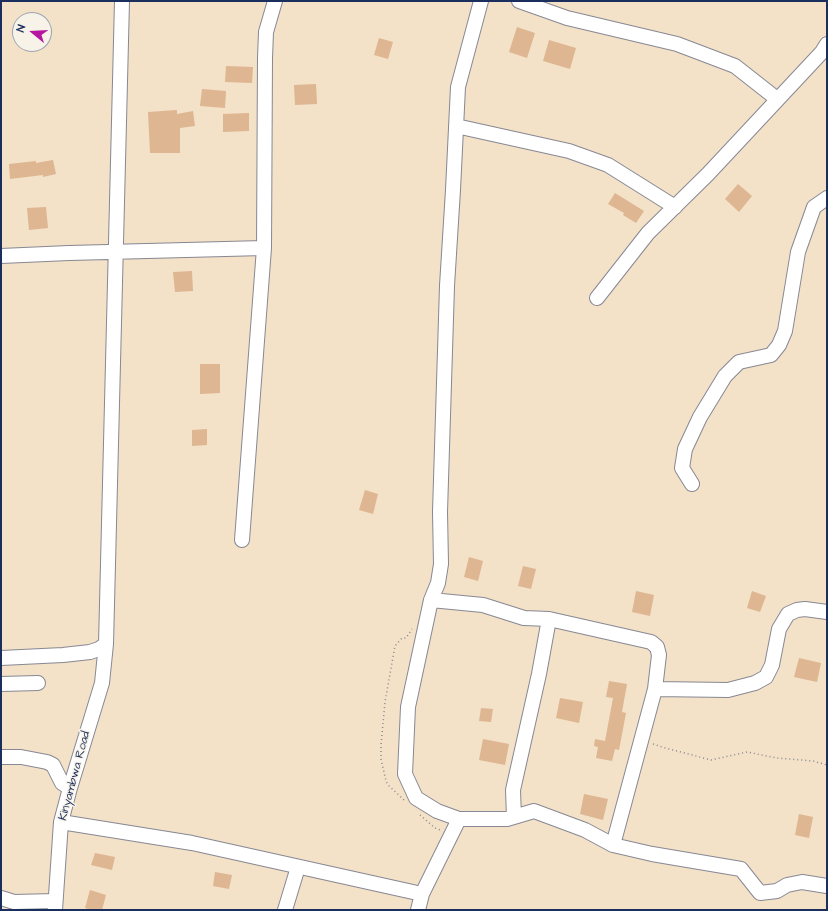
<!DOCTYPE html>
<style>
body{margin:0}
#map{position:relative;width:828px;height:911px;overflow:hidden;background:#f3e1c8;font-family:"Architects Daughter",sans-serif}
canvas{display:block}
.frame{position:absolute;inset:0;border:2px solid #1b2f5e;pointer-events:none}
.north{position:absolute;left:12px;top:12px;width:40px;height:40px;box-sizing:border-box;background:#f7f3e8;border:1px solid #9fa5b1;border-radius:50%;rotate:288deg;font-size:11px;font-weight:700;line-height:16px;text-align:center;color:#1b2f5e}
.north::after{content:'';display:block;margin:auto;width:14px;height:18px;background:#b5179e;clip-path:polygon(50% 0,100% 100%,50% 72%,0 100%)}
</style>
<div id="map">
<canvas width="828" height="911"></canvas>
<div class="frame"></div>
<div class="north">N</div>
</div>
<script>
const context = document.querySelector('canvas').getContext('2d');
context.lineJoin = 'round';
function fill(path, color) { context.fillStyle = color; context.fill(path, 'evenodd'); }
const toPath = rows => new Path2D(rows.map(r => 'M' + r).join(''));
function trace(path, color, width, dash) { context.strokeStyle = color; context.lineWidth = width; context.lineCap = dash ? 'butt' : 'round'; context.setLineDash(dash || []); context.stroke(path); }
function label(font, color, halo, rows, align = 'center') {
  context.font = font + ' "Architects Daughter",sans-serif'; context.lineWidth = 3; context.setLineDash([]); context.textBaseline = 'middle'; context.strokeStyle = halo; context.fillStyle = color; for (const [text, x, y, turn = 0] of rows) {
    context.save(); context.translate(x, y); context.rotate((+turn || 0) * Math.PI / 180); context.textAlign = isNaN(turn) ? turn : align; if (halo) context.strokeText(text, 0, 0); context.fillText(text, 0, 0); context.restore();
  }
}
fill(toPath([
 [517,27,535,33,527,58,509,52],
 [379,38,393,42,388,59,374,55],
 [549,40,576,48,570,69,543,61],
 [226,66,253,67,252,83,225,82],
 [316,84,317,104,295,105,294,85],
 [202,89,226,91,225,108,200,106],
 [177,110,177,114,193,111,195,126,180,128,180,153,150,153,148,112],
 [249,113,249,131,223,132,223,114],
 [53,160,56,174,43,177,43,175,10,179,9,164,36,161,36,163],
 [738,184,752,196,739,212,725,199],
 [615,193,644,211,636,223,623,215,624,213,608,204],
 [46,207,48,228,29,230,27,208],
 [192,271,193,291,175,292,173,272],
 [200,364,220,364,220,393,200,394],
 [207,429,207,445,192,446,192,430],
 [365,490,378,494,373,514,359,510],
 [469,557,483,561,478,581,464,577],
 [523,566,536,569,531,589,518,586],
 [636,591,654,595,650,616,632,612],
 [752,591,766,596,760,612,747,608],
 [799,658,821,663,817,682,794,677],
 [609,681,627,684,622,712,626,713,619,750,615,749,612,761,596,758,598,747,594,746,595,739,605,741,613,698,606,697],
 [560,698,583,702,579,723,556,718],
 [481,708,493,709,491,722,479,721],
 [483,739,509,744,505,765,479,760],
 [584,794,608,799,603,820,580,814],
 [799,814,813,817,809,838,795,835],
 [95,853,115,857,112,870,91,865],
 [215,872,232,875,229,889,213,886],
 [90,890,106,895,102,910,91,910,85,908]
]), '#deb691');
const minor = toPath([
 [481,1,458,87,453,190,447,286,440,512,441,564,438,583,431,600,408,707,405,774,416,798,437,811,459,819,507,819,534,811,585,830,613,845,652,854,741,869,760,893,777,891,787,885,802,882,827,886],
 [519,1,567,18,677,44,735,66,777,99],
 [456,126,569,151,608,165,675,207],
 [1,256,69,253,264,248],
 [597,298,648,233,708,174,822,52,827,44],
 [692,484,682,468,685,449,700,417,725,376,739,362,771,355,779,345,785,331,798,252,814,207,827,198],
 [242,540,264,248,265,58,266,32,275,1],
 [431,600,483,605,524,618,549,619,651,642,657,647,659,655,655,689,613,845],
 [1,658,63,655,90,652,99,649,106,644,122,1],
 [1,684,38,683],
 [655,689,728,690,755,683,766,677,772,665,779,629,788,614,797,610,805,609,827,612],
 [1,757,21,757,47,762,53,765,62,783,70,788],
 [514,817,513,790,539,674,549,619],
 [61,822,192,843,422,894],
 [1,898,14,902,55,901],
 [55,910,61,822,70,788,102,683,106,644],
 [285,910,298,867],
 [418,910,422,894,459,819]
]);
trace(minor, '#878893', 16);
trace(toPath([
 [653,744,662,747,711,760,747,752,777,758,813,761,827,765],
 [404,800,388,785,386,781,381,759,381,745,385,702,395,646,402,638,406,638,412,629],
 [420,815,435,828,440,830]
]), '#878893', 1.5, [1, 3]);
trace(minor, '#fff', 14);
label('12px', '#1b2f5e', '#f7f3e8', [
 ["Kinyambwa Road",75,776,-75]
]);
</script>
